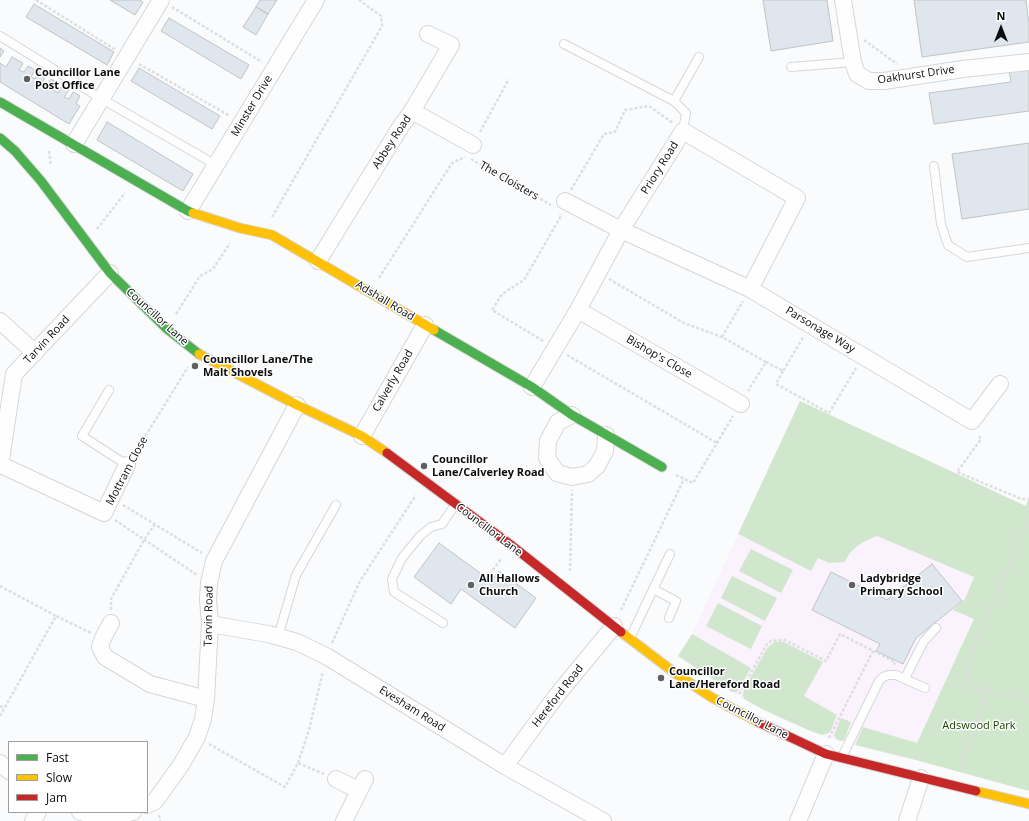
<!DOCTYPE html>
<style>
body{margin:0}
#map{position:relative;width:1029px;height:821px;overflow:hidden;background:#f9fbfd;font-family:"Open Sans",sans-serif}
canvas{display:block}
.legend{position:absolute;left:8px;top:741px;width:140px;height:72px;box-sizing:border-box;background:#fff;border:1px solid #9d9e9f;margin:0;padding:5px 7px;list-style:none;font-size:12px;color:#0b0c0e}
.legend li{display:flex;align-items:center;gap:8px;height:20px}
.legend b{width:20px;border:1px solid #9d9e9f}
.north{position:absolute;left:981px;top:8px;width:40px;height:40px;-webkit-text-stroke:3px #fff;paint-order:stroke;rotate:0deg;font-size:11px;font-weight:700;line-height:16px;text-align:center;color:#0b0c0e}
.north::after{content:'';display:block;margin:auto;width:14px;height:18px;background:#0b0c0e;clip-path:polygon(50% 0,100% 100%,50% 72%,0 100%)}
</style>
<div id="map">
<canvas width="1029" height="821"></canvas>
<ul class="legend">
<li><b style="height:5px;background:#4caf50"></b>Fast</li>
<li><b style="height:5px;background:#ffc107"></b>Slow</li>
<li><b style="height:5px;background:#c62828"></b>Jam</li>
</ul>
<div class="north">N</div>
</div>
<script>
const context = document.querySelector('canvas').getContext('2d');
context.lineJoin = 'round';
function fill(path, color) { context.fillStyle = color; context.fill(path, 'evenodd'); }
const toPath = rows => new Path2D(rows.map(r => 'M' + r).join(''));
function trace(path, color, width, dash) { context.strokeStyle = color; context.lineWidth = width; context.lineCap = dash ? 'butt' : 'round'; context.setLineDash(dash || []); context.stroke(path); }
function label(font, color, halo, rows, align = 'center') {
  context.font = font + ' "Open Sans",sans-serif'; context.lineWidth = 3; context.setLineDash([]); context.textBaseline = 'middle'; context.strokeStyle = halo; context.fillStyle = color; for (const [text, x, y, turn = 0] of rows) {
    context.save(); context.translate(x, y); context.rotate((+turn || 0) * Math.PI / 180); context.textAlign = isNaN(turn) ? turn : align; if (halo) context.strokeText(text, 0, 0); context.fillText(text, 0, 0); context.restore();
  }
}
fill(toPath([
 [800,401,1026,506,916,745,904,758,829,738,782,719,733,693,678,656,692,634]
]), '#faf2fd');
fill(toPath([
 [800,401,1026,506,1029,497,1029,791,912,759,855,745,863,727,917,743,974,619,953,610,965,599,974,577,877,536,863,542,855,548,849,554,845,562,829,563,818,558,811,571,738,534],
 [751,549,793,570,781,593,739,571],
 [732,576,777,598,765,621,721,598],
 [718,603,762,626,751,649,706,626],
 [692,634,751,668,737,692,732,692,678,656],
 [775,642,784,642,823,662,804,696,837,715,831,730,829,733,822,735,808,730,764,710,744,699,743,696,744,689,768,647],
 [841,718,851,722,845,738,844,740,840,741,836,739,834,735]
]), '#d1e7cd');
const building = toPath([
 [110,0,140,0,143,2,135,15,110,0],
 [260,0,277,0,268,14,256,7,260,0],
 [763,0,827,0,833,41,771,51,763,0],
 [914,0,1026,0,1029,24,1029,42,922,57,914,0],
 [34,4,114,52,107,65,26,17,34,4],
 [256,7,268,14,256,35,243,27,256,7],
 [169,18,249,65,241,79,161,31,169,18],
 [0,48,4,51,0,57,0,48],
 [12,57,23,63,19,70,24,72,28,66,35,70,31,77,35,79,39,72,46,76,42,83,46,86,51,79,58,83,53,90,58,93,62,85,69,90,64,97,69,99,73,92,80,96,76,104,80,106,69,124,0,82,0,63,6,67,12,57],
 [1029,67,1029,111,934,124,929,93,1011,82,1009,70,1029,67],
 [139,68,220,116,212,129,131,81,139,68],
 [107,122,193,174,183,191,97,140,107,122],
 [1029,143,1029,209,962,219,952,154,1029,143],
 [439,543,491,581,499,571,536,598,515,628,461,589,451,604,414,577,439,543],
 [932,564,962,601,916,638,903,664,876,651,880,644,812,610,831,572,887,600,932,564]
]);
fill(building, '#dfe6ed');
trace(building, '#c2c3c5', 1);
const lane = toPath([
 [0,36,102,99,216,165],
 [564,44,674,101],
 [791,67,853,62],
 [683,131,686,113,674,101,699,57],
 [934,166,941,224,948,245,967,257,1029,248],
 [109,390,82,436,127,465],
 [653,589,676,601,669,618],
 [443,623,394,592,392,579,402,558,420,536,431,527,442,524,455,505],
 [278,637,296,575,336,505],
 [630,638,670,554],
 [905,678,924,641,936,628],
 [842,757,879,681,883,677,889,675,896,675,925,688]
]);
const street = toPath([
 [843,0,853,62,857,74,869,81,884,81,963,69,1029,62],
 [412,111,473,145],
 [74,144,161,0],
 [565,201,621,230,750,289,972,421,1000,384],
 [188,211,316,0],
 [318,261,401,126,412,111,451,45,428,34],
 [578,310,741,404],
 [0,321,35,353],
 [532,387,578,310,621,230,683,131,797,198,750,289],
 [572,415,558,422,548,441,547,458,557,473,572,477,588,474,597,466,605,451,606,435],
 [362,436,425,325],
 [1,465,104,513,127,465],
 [0,466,14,374,110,273],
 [111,623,103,638,100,647,105,657,150,684,206,699],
 [210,624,268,634,297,642,326,656,505,766,603,821],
 [0,763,9,771],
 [505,766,557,695,614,626],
 [336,779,358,790],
 [147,805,155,801,181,765,197,737,203,719,206,699,210,624,208,600,209,583,214,561,297,405],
 [80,812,107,818,133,812],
 [33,821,38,812],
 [344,821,365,779],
 [798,821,826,754],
 [907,821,921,778]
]);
const fast = toPath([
 [0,102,188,211,193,213],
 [0,138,15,151,41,181,110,273,167,329,199,354],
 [434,330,532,387,572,415,662,467]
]);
const slow = toPath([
 [193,213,240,228,272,235,434,330],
 [199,354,297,405,362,436,387,453],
 [621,632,675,673,711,697,758,722],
 [976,791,1029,804]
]);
const jam = toPath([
 [387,453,511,545,621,632],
 [758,722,826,754,976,791]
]);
trace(lane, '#d5d7d8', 10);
trace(street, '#d5d7d8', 18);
trace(fast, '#d5d7d8', 11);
trace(slow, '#d5d7d8', 11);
trace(jam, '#d5d7d8', 11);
trace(toPath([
 [36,0,116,50],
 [172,7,262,62],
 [864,40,897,64],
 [139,64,230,116],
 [480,132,509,79],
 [49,151,51,166],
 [471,159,551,205],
 [571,190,604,134,615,132,625,110,649,106,673,123],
 [272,217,382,26,381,16,359,0],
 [97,229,125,193],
 [379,278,452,163,465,157],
 [609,279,684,323,722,337,766,362,748,391],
 [176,314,200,276,213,269,230,243],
 [722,337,743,301],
 [543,341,492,310,502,294,524,280,561,216,560,214],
 [567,355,717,443],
 [766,362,783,371,804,336],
 [783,371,776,384,829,413,856,368],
 [979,436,981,439,957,472,1019,498,1029,500],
 [135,453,188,367],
 [676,475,693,483,733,416],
 [123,505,202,553],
 [115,520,197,575],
 [1029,520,972,651,965,678,971,687,1029,700],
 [570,571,572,490],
 [487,578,501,559],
 [0,586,56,616],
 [111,610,111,599,144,540,155,524],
 [621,610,684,479],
 [332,643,360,581,416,495],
 [739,694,767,644,771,641,785,640,826,661,840,634,895,662,894,665],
 [0,706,4,708],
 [0,716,56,616,91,633],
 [829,738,873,651],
 [209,744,285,787,298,763,324,774],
 [298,763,309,730,323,671],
 [960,770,986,691],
 [159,815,160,821]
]), '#dededf', 2.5, [3, 2]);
trace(lane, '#fefeff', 8);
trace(street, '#fefeff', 16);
trace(fast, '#4caf50', 9);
trace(slow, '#ffc107', 9);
trace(jam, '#c62828', 9);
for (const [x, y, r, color] of [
 [27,79,4,"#5e6062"],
 [195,366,4,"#5e6062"],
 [424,466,4,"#5e6062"],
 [471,585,4,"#5e6062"],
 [852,585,4,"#5e6062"],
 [661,678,4,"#5e6062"]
]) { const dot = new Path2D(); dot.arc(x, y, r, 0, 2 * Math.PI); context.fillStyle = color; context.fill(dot); trace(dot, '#fff', 1.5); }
label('bold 11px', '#0b0c0e', '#fff', [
 ["Councillor Lane",35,73],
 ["Post Office",35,86],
 ["Councillor Lane/The",203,360],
 ["Malt Shovels",203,373],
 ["Councillor",432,460],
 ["Lane/Calverley Road",432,473],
 ["All Hallows",479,579],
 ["Church",479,592],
 ["Ladybridge",860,579],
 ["Primary School",860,592],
 ["Councillor",669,672],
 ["Lane/Hereford Road",669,685]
], 'left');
label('11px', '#0b0c0e', '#fff', [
 ["Oakhurst Drive",916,75,-8],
 ["Minster Drive",252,106,-59],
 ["Abbey Road",392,142,-57],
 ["Priory Road",660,168,-58],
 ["The Cloisters",509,181,30],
 ["Adshall Road",385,301,31],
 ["Councillor Lane",157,317,42],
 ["Parsonage Way",820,330,31],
 ["Tarvin Road",47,340,-47],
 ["Bishop's Close",659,357,30],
 ["Calverly Road",393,381,-60],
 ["Mottram Close",127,471,-62],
 ["Councillor Lane",489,530,37],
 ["Tarvin Road",209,616,-89],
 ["Hereford Road",558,696,-52],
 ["Evesham Road",412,709,32],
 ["Councillor Lane",752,718,27]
]);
label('11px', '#184301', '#fff', [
 ["Adswood Park",979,726]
]);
</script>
